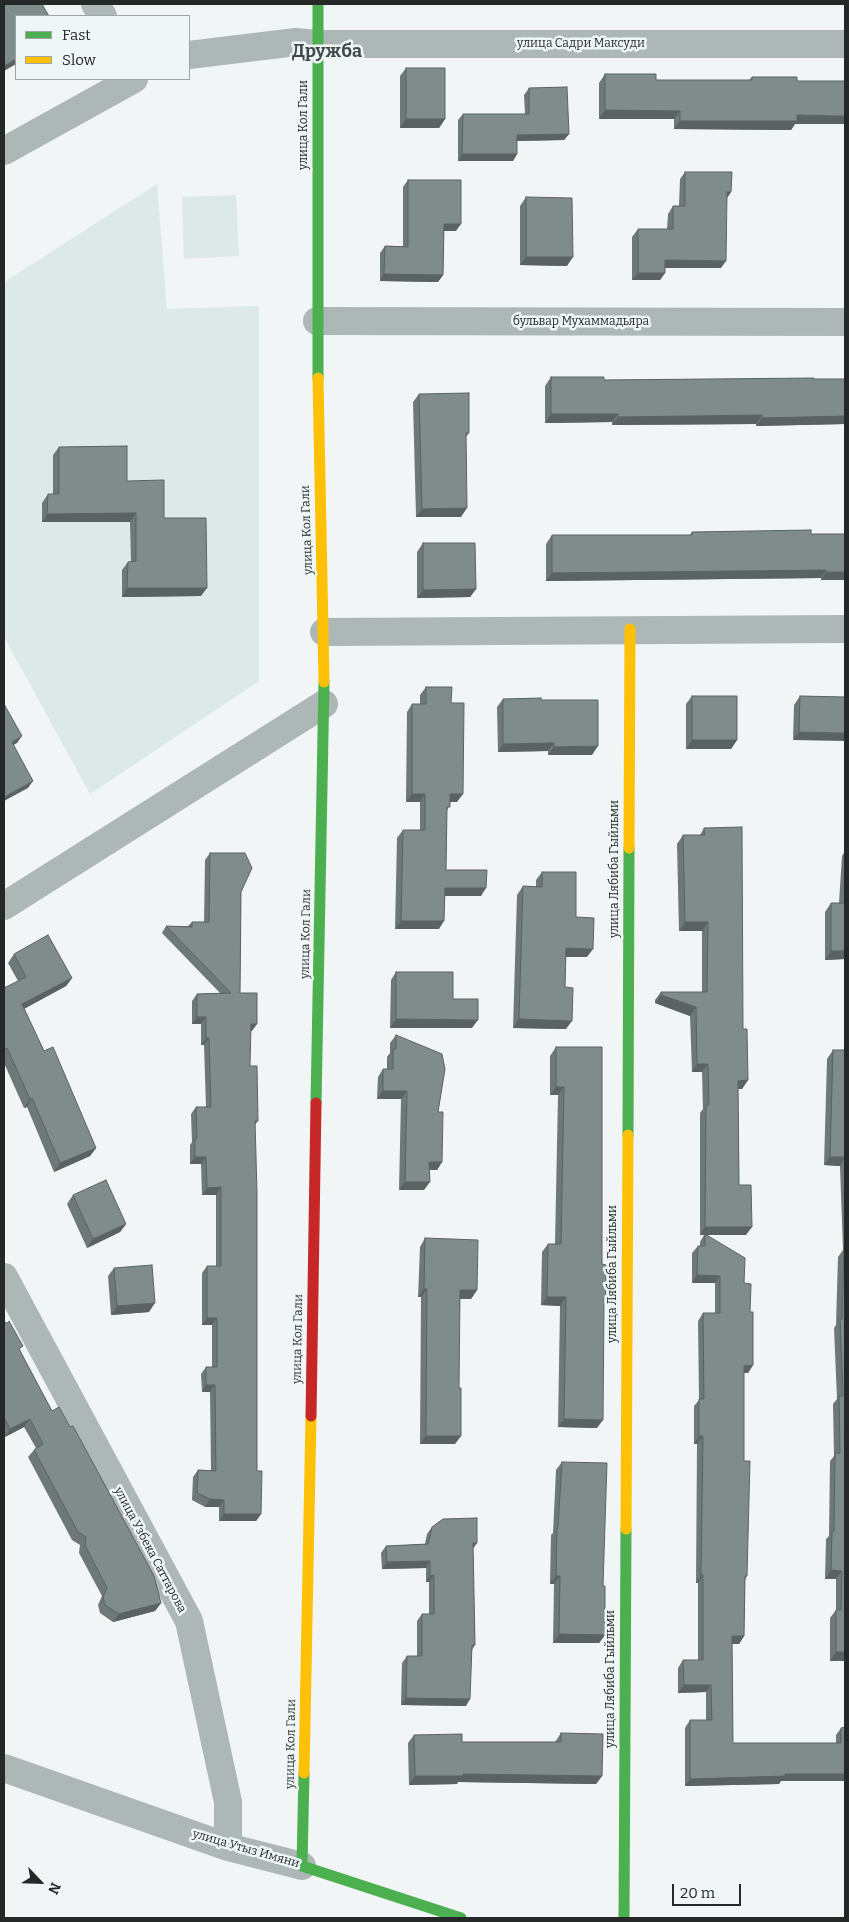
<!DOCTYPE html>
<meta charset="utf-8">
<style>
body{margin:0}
#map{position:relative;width:849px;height:1922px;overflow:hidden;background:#f1f5f5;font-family:Bitter,serif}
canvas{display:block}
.frame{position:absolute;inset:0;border:5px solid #242827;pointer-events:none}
.legend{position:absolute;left:15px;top:15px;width:175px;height:65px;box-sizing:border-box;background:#eff7f6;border:1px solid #9ea4a3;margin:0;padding:6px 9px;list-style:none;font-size:15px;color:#242827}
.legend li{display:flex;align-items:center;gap:10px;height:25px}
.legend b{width:25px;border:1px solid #9ea4a3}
.north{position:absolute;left:15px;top:1857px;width:50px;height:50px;-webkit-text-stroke:4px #eff7f6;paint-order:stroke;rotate:114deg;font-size:14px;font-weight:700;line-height:20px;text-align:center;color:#242827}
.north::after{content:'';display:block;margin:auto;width:18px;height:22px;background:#242827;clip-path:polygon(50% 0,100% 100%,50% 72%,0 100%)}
.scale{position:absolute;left:672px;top:1884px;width:69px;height:22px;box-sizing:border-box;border:2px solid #242827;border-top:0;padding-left:6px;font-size:15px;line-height:18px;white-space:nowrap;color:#242827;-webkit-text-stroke:4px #eff7f6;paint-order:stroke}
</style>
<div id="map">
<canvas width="849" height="1922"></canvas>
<div class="frame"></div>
<ul class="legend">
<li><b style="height:6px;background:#4caf50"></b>Fast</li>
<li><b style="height:6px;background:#ffc107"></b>Slow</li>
</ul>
<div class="north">N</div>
<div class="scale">20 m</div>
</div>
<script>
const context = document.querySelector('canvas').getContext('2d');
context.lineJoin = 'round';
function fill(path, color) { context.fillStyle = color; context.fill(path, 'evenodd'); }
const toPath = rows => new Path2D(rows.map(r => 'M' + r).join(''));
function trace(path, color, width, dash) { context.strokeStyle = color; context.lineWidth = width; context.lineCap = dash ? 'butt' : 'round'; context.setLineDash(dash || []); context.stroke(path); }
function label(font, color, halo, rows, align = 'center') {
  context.font = font + ' Bitter,serif'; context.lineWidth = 5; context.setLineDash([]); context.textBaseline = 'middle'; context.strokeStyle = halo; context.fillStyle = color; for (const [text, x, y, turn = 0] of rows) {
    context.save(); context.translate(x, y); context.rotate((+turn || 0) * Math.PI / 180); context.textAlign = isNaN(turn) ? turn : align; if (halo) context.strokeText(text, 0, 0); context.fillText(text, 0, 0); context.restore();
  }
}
fill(toPath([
 [157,184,167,309,259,306,259,681,90,794,4,637,4,282],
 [236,195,239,256,184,259,182,197]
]), '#dde9e8');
trace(toPath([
 [95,4,103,16],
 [189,55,296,42,317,44,845,44],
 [4,151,134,79],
 [317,321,845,322],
 [324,632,845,629],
 [4,906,324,704],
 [4,1277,189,1621,228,1802,228,1847],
 [4,1768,228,1847,302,1866]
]), '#adb7b6', 28);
trace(toPath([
 [318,378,318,4],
 [316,1103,324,682],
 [628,1135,629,848],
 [304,1773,302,1866,461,1918],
 [624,1918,626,1529]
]), '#4caf50', 11);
trace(toPath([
 [318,378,324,682],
 [629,848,630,629],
 [626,1529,628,1135],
 [304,1773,311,1416]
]), '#ffc107', 11);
trace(toPath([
 [311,1416,316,1103]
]), '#c62828', 11);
fill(toPath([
 [406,68,445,119,439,128,400,128,400,76],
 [605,74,656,80,749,80,752,77,795,124,791,130,674,129,674,119,599,119,599,83],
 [529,88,569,134,564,140,517,141,517,154,513,161,458,161,458,120,463,114,525,114,524,95],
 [685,172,727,199,721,268,665,268,665,273,660,280,632,280,632,237,638,229,667,229,668,214,673,206,679,206,680,179],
 [408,180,456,231,444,231,443,275,438,282,380,281,380,253,385,246,403,246,403,187],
 [526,197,567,266,520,265,520,206],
 [551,377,604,380,845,379,845,424,756,426,756,424,612,425,612,422,545,423,545,386],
 [419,394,469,433,466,437,461,517,416,517,413,402],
 [59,447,127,481,164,518,201,596,122,597,122,570,128,562,131,562,130,522,42,522,42,503,48,494,53,494,53,455],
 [692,532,811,534,845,534,845,580,821,580,821,578,546,581,546,544,552,535,690,535],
 [423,543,476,589,470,597,417,598,417,552],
 [426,687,451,703,457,802,450,802,447,811,446,870,481,896,445,896,439,929,395,929,397,838,403,830,420,830,420,802,406,802,407,712,412,704,420,704,420,695],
 [692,696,737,740,731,749,686,749,686,704],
 [800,696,845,697,793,740,794,705],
 [503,699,541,700,592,755,548,755,548,751,498,752,497,707],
 [704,828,743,1029,748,1080,742,1089,738,1089,739,1185,746,1235,707,1235,744,1283,750,1312,753,1365,748,1373,744,1373,744,1461,747,1576,745,1580,744,1636,739,1644,732,1644,733,1743,836,1743,836,1735,841,1728,845,1781,781,1781,779,1784,685,1786,685,1728,690,1720,706,1720,706,1692,678,1693,678,1668,683,1660,698,1660,698,1583,696,1583,697,1444,694,1444,694,1406,699,1400,698,1321,703,1313,715,1313,715,1283,692,1283,692,1253,698,1246,700,1246,700,1242,704,1235,700,1235,700,1113,703,1109,702,1072,692,1072,690,1016,655,1003,655,1000,661,992,702,992,702,931,679,931,677,844,683,835,700,835],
 [845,851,845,959,825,960,825,912,831,903,839,903,842,856],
 [210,853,241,892,240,993,252,1031,250,1031,250,1066,258,1121,255,1125,257,1471,261,1514,256,1521,219,1521,219,1507,205,1507,192,1500,193,1477,198,1470,211,1470,210,1392,202,1392,201,1374,206,1367,212,1367,212,1325,202,1325,202,1273,207,1266,216,1266,216,1195,202,1195,201,1164,190,1164,190,1145,192,1142,191,1114,196,1107,206,1107,204,1045,201,1045,201,1024,192,1024,192,1001,197,994,220,993,162,933,166,926,188,926,192,922,204,922,205,860],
 [542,872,576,917,587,957,566,957,565,987,566,1029,513,1028,517,895,523,886,536,887,536,880],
 [14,954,72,978,66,986,24,1009,44,1051,96,1148,90,1156,54,1172,27,1107,24,1108,4,1063,4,988,18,981,8,963],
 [396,972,453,999,472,1028,390,1028,391,980],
 [396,1035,438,1112,442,1162,437,1170,430,1170,424,1190,399,1190,401,1099,377,1099,378,1077,383,1069,387,1069,387,1057,390,1053,390,1043],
 [556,1047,602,1264,603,1301,597,1428,558,1427,560,1306,541,1305,542,1252,548,1244,555,1244,558,1095,550,1095,550,1056],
 [833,1050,845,1050,845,1661,830,1661,830,1618,836,1610,836,1579,825,1579,826,1539,829,1536,830,1461,834,1456,833,1404,837,1399,834,1328,836,1325,838,1257,843,1250,840,1166,824,1165,827,1059],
 [73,1195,126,1224,120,1232,87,1248,67,1204],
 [425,1238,477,1290,471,1299,460,1299,455,1444,420,1444,421,1297,418,1297,420,1247],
 [114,1268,149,1312,111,1315,108,1276],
 [4,1320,52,1411,161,1603,155,1611,113,1622,100,1613,98,1605,102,1596,79,1553,80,1545,72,1540,28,1457,34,1450,36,1448,24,1427,5,1437,4,1435],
 [562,1462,603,1586,605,1635,599,1643,553,1643,554,1584,550,1584,551,1535,553,1533,556,1470],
 [432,1527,473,1549,475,1645,472,1650,466,1706,401,1705,402,1663,407,1656,417,1656,417,1621,422,1614,429,1614,429,1582,426,1582,426,1568,382,1569,381,1553,386,1546,425,1544,427,1534],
 [561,1733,602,1776,596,1784,458,1782,457,1784,409,1785,408,1743,414,1735,462,1742,555,1742]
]), '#6e7878');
fill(toPath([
 [16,59,16,64,4,71,4,66],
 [605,110,680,111,674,119,599,119],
 [797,115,845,116,845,124,795,124,791,130,674,129,680,121],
 [406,119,445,119,439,128,400,128],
 [569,134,564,140,513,141,517,135],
 [462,154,517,154,513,161,458,161],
 [727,192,731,192,726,200],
 [444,224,461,224,456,231,439,231],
 [526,257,573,257,567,266,520,265],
 [665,260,726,261,721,268,660,268],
 [638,273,665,273,660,280,632,280],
 [384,274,443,275,438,282,380,281],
 [551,414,618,414,612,422,545,423],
 [762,415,756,424,612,425,618,417],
 [845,416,845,424,756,426,762,418],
 [467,508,461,517,416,517,422,509],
 [136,513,130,522,42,522,47,514],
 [826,570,821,578,546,581,552,573],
 [826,572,845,572,845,580,821,580],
 [127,588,207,588,201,596,122,597],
 [476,589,470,597,417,598,423,590],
 [799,732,845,733,845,741,793,740],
 [22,736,17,743,7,749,12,742],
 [692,740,737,740,731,749,686,749],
 [554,743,548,751,498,752,503,744],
 [598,746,592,755,548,755,554,747],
 [33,781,28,788,4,801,4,797],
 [412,794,425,794,420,802,406,802],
 [450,794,463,794,457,802,445,802],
 [445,888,486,888,481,896,439,896],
 [401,921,444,921,439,929,395,929],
 [685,922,708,922,702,931,679,931],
 [566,948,593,949,587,957,560,957],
 [831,951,845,951,845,959,825,960],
 [72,978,66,986,16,1013,22,1004],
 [661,995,696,1007,690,1016,655,1003],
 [197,1017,206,1017,201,1024,192,1024],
 [396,1019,478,1020,472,1028,390,1028],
 [519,1019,572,1021,566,1029,513,1028],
 [251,1024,257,1024,252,1031,246,1031],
 [206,1038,209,1038,204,1045,201,1045],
 [697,1064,708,1064,702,1072,692,1072],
 [748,1080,742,1089,732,1089,738,1081],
 [556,1087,564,1087,558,1095,550,1095],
 [383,1091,407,1091,401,1099,377,1099],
 [32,1098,27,1107,24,1108,30,1099],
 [96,1148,90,1156,54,1172,60,1163],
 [195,1157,206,1157,201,1164,190,1164],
 [830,1157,845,1157,840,1166,824,1165],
 [429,1162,442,1162,437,1170,424,1170],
 [405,1182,430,1182,424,1190,399,1190],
 [221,1187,216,1195,202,1195,207,1188],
 [126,1224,120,1232,87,1248,93,1239],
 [705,1227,752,1227,746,1235,705,1235,705,1234,704,1235,700,1235],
 [697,1275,720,1276,715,1283,692,1283],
 [424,1289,427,1289,421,1297,418,1297],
 [460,1290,477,1290,471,1299,454,1298],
 [547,1297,566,1297,560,1306,541,1305],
 [155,1303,149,1312,111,1315,117,1306],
 [207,1318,217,1318,212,1325,202,1325],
 [753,1365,748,1373,739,1373,744,1366],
 [206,1385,215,1385,210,1392,202,1392],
 [30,1419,24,1427,5,1437,10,1429],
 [564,1419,603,1420,597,1428,558,1427],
 [426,1436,461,1436,455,1444,420,1444],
 [699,1436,703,1436,697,1444,694,1444],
 [210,1499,224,1500,219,1507,205,1507],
 [224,1514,261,1514,256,1521,219,1521],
 [473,1543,477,1543,472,1550],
 [430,1561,426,1568,382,1569,387,1562],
 [831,1570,842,1571,836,1579,825,1579],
 [434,1575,429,1582,426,1582,430,1576],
 [701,1575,703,1575,698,1583,696,1583],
 [556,1576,560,1576,554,1584,550,1584],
 [161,1603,155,1611,113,1622,119,1614],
 [559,1634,605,1635,599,1643,553,1643],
 [732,1636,744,1636,739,1644,727,1644],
 [836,1652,845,1652,845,1661,830,1661],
 [684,1685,711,1685,706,1692,678,1693],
 [406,1698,470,1699,466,1706,401,1705],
 [463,1774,602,1776,596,1784,458,1782,457,1784,409,1785,415,1776],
 [785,1774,845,1774,845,1781,781,1781,779,1784,685,1786,690,1779]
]), '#5a6262');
const building = toPath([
 [4,4,42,4,49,16,16,16,16,59,4,66,4,4],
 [406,68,445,68,445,119,406,119,406,68],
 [605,74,656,74,656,80,752,80,752,77,797,77,797,81,845,81,845,116,797,115,797,121,680,121,680,111,605,110,605,74],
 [567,87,569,134,517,135,517,154,462,154,463,114,529,114,529,88,567,87],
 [685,172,732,172,731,192,727,192,726,261,665,260,665,273,638,273,638,229,673,229,673,206,685,206,685,172],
 [408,180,461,180,461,224,444,224,443,275,384,274,385,246,408,247,408,180],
 [526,197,572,198,573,257,526,257,526,197],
 [551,377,604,377,604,380,814,378,814,379,845,379,845,416,762,418,762,415,618,417,618,414,551,414,551,377],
 [469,393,469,433,466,433,467,508,422,509,419,394,469,393],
 [127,446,127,481,164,480,164,518,206,518,207,588,127,588,128,562,136,561,136,513,47,514,48,494,59,494,59,447,127,446],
 [811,530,811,534,845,534,845,572,826,572,826,570,552,573,552,535,692,535,692,532,811,530],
 [423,543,475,543,476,589,423,590,423,543],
 [426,687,452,687,451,703,464,703,463,794,450,794,450,807,447,807,446,870,487,870,486,888,445,888,444,921,401,921,403,830,425,830,425,794,412,794,412,704,426,704,426,687],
 [692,696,737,696,737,740,692,740,692,696],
 [800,696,845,697,845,733,799,732,800,696],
 [541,698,541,700,598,700,598,746,554,747,554,743,503,744,503,699,541,698],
 [4,704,22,736,12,742,33,781,4,797,4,704],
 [742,827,743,1029,747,1029,748,1080,738,1081,739,1185,751,1185,752,1227,705,1227,706,1105,709,1105,708,1064,697,1064,696,1007,661,995,661,992,707,992,708,922,685,922,683,835,705,835,704,828,742,827],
 [210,853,245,853,252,868,241,892,240,993,257,993,257,1024,251,1024,250,1066,257,1066,258,1121,255,1121,257,1193,257,1471,262,1471,261,1514,224,1514,224,1500,210,1499,197,1493,198,1470,216,1471,215,1385,206,1385,206,1367,217,1367,217,1318,207,1318,207,1266,221,1266,221,1187,207,1188,206,1157,195,1157,195,1138,197,1138,196,1107,211,1107,209,1038,206,1038,206,1017,197,1017,197,994,231,993,166,926,192,927,192,922,209,922,210,853],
 [542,872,576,872,576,917,594,918,593,949,566,948,565,987,573,988,572,1021,519,1019,523,886,542,887,542,872],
 [845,897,845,951,831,951,831,903,845,903,845,897],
 [48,935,72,978,22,1004,44,1051,53,1047,96,1148,60,1163,32,1098,30,1099,7,1048,4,1049,4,988,26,977,14,954,48,935],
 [396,972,453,972,453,999,478,999,478,1020,396,1019,396,972],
 [396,1035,442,1054,445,1069,438,1112,443,1112,442,1162,429,1162,430,1182,405,1182,407,1091,383,1091,383,1069,393,1069,393,1049,396,1049,396,1035],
 [556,1047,602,1047,602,1264,606,1265,606,1298,604,1298,603,1420,564,1419,566,1297,547,1297,548,1244,561,1244,564,1087,556,1087,556,1047],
 [833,1050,845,1050,845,1157,830,1157,833,1050],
 [106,1180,126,1224,93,1239,73,1195,106,1180],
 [705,1234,745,1258,744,1283,751,1284,750,1312,753,1312,753,1365,744,1366,744,1461,750,1461,747,1576,745,1576,744,1636,732,1636,733,1743,841,1743,841,1728,845,1727,845,1774,785,1774,785,1776,690,1779,690,1720,712,1720,711,1685,684,1685,683,1660,703,1660,703,1575,701,1575,703,1436,699,1436,699,1399,704,1399,703,1313,720,1313,720,1276,697,1275,698,1246,705,1246,705,1234],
 [425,1238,478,1240,477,1290,460,1290,459,1388,461,1388,461,1436,426,1436,427,1289,424,1289,425,1238],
 [844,1248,845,1248,845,1652,836,1652,836,1610,841,1610,842,1571,831,1570,832,1531,834,1531,835,1453,840,1453,839,1396,843,1396,840,1319,842,1319,844,1248],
 [152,1265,155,1303,117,1306,114,1268,152,1265],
 [4,1320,6,1324,9,1321,23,1346,19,1349,52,1411,59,1407,70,1427,73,1426,154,1576,161,1603,119,1614,105,1605,103,1597,107,1588,85,1545,86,1537,78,1532,34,1450,43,1444,30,1419,10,1429,4,1417,4,1320],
 [562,1462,607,1463,603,1586,605,1586,605,1635,559,1634,560,1576,556,1576,557,1527,558,1527,562,1462],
 [477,1518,477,1543,473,1543,475,1645,472,1645,470,1699,406,1698,407,1656,422,1656,422,1614,434,1614,434,1575,430,1576,430,1561,387,1562,386,1546,428,1544,432,1527,443,1519,477,1518],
 [561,1733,603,1734,602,1776,463,1774,463,1776,415,1776,414,1735,462,1734,462,1742,561,1742,561,1733]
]);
fill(building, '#808c8c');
trace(building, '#5a6262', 1);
label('12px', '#242827', '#eff7f6', [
 ["улица Садри Максуди",581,44],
 ["улица Кол Гали",304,125,-90],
 ["бульвар Мухаммадьяра",581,322],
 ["улица Кол Гали",307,530,-92],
 ["улица Лябиба Гыйльми",615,869,-90],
 ["улица Кол Гали",306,934,-89],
 ["улица Лябиба Гыйльми",613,1274,-90],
 ["улица Кол Гали",298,1339,-89],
 ["улица Узбека Саттарова",150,1550,62],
 ["улица Лябиба Гыйльми",611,1679,-90],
 ["улица Кол Гали",291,1744,-89],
 ["улица Утыз Имяни",246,1849,16]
]);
label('bold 18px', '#424949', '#eff7f6', [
 ["Дружба",327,52]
]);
</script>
